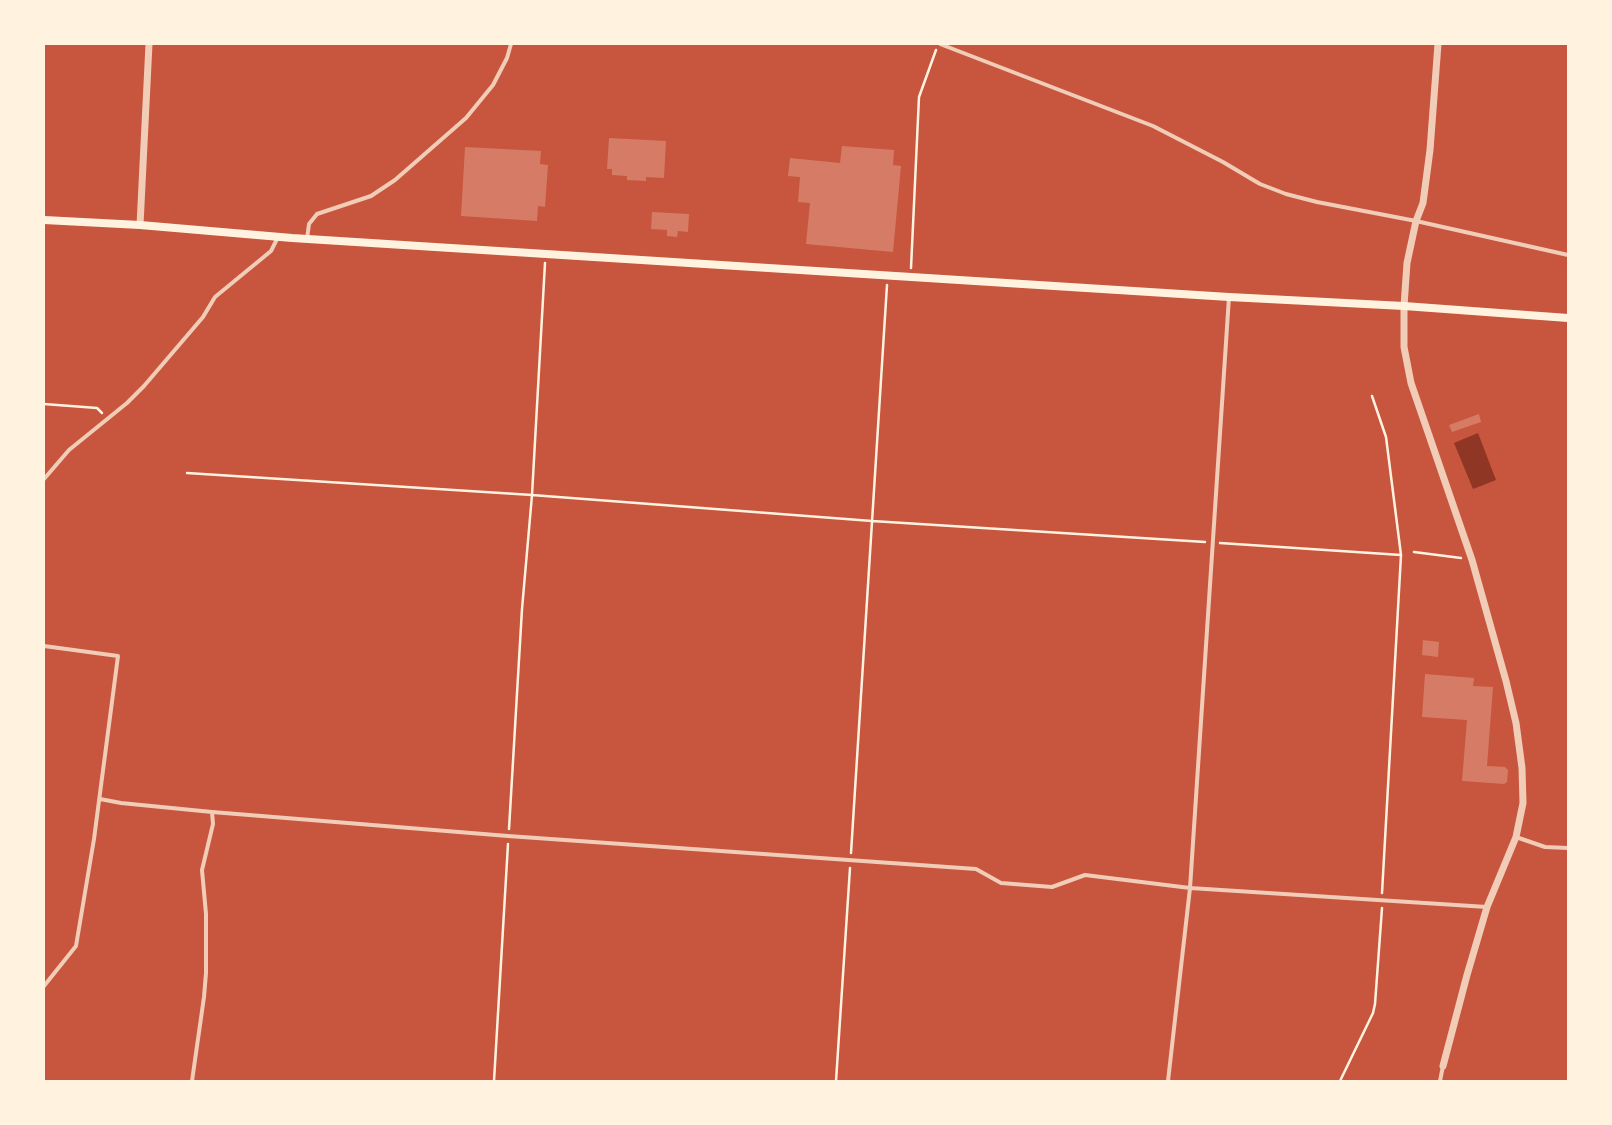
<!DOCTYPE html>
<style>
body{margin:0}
#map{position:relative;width:1612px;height:1125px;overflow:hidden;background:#c8553d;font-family:"Fira Sans Condensed",sans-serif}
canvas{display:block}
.frame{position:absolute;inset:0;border:45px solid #fff3e0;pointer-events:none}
</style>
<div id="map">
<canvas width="1612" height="1125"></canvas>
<div class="frame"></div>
</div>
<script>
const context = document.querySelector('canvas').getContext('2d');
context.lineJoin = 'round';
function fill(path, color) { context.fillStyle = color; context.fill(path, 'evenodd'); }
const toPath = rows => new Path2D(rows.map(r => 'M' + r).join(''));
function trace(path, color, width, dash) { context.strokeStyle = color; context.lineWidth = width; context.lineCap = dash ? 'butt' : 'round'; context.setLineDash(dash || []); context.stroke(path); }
fill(toPath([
 [1478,433,1496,480,1473,489,1454,443]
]), '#8f3625');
fill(toPath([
 [609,138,666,141,664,178,646,177,646,181,627,180,627,176,612,175,612,169,607,169],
 [842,146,894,150,893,165,901,166,893,252,806,244,810,203,798,202,800,177,788,176,790,158,840,163],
 [465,147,541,151,540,164,548,165,545,207,538,206,537,221,461,216],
 [652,212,689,214,688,232,678,231,677,237,667,236,667,230,651,229],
 [1479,414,1481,422,1452,432,1449,425],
 [1423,640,1439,642,1438,657,1422,655],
 [1425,674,1474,678,1473,686,1493,687,1487,766,1505,767,1508,770,1507,782,1504,784,1462,781,1467,720,1422,717]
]), '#d67c66');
trace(toPath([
 [911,268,919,97,936,50],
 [1372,396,1386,437,1401,555,1382,893],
 [44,404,97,408,102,413],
 [187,473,532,495,872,521,1205,542],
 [1220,543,1401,555],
 [1414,552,1461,558],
 [509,829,522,609,532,495,545,263],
 [851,853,887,285],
 [494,1081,508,844],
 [836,1081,850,868],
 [1340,1081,1373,1013,1375,1004,1382,908]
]), '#fff3e0', 2.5);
trace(toPath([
 [940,44,1153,126,1223,162,1260,184,1286,194,1317,202,1416,221,1568,255],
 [307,239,309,224,317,214,371,196,395,180,466,118,493,85,507,58,511,44],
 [44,479,69,450,127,403,144,386,203,317,215,297,271,251,278,237],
 [44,646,118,656,94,839,76,946,44,986],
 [100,799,121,803,212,812,508,836,976,869,1001,883,1052,887,1085,875,1190,888,1487,907],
 [1516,837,1545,847,1568,848],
 [192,1081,204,997,206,973,206,914,202,870,213,824,212,812],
 [1168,1081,1190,888,1229,297],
 [1440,1081,1443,1066]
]), '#f1ccb7', 4);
trace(toPath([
 [1438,44,1430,150,1423,203,1416,221,1407,263,1404,306,1404,347,1411,383,1472,560,1506,681,1516,723,1522,768,1523,803,1516,837,1487,907,1467,975,1443,1066],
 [140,225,149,44]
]), '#f1ccb7', 7);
trace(toPath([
 [44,220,140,225,292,238,1229,297,1404,306,1568,318]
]), '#fff3e0', 8);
</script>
